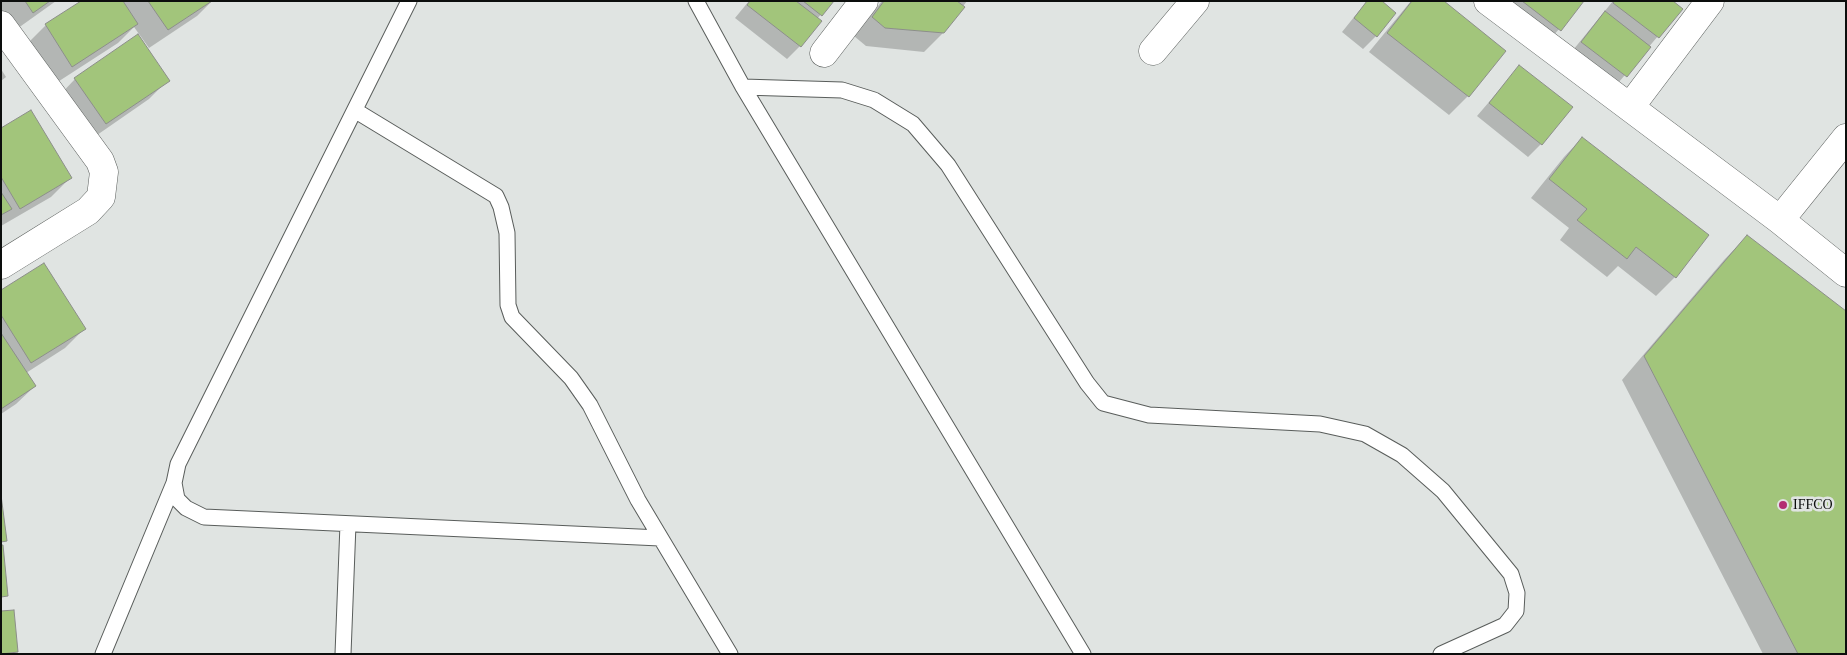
<!DOCTYPE html>
<style>
body{margin:0}
#map{position:relative;width:1847px;height:655px;overflow:hidden;background:#e0e4e2;font-family:Georgia,serif}
canvas{display:block}
.frame{position:absolute;inset:0;border:2px solid #0c0e0d;pointer-events:none}
</style>
<div id="map">
<canvas width="1847" height="655"></canvas>
<div class="frame"></div>
</div>
<script>
const context = document.querySelector('canvas').getContext('2d');
context.lineJoin = 'round';
function fill(path, color) { context.fillStyle = color; context.fill(path, 'evenodd'); }
const toPath = rows => new Path2D(rows.map(r => 'M' + r).join(''));
function trace(path, color, width, dash) { context.strokeStyle = color; context.lineWidth = width; context.lineCap = dash ? 'butt' : 'round'; context.setLineDash(dash || []); context.stroke(path); }
function label(font, color, halo, rows, align = 'center') {
  context.font = font + ' Georgia,serif'; context.lineWidth = 5; context.setLineDash([]); context.textBaseline = 'middle'; context.strokeStyle = halo; context.fillStyle = color; for (const [text, x, y, turn = 0] of rows) {
    context.save(); context.translate(x, y); context.rotate((+turn || 0) * Math.PI / 180); context.textAlign = isNaN(turn) ? turn : align; if (halo) context.strokeText(text, 0, 0); context.fillText(text, 0, 0); context.restore();
  }
}
fill(toPath([
 [1,1,56,1,14,31,1,13],
 [84,1,212,1,197,16,149,48,134,27,118,43,53,85,27,44,46,25],
 [749,1,832,1,817,19,800,46,787,59,735,18],
 [882,1,967,1,943,33,924,52,866,46,854,36],
 [1367,1,1376,36,1363,49,1342,32],
 [1411,1,1442,1,1504,51,1468,96,1449,115,1369,52],
 [1504,1,1583,1,1547,43],
 [1613,1,1671,1,1681,9,1613,89,1569,55],
 [1519,67,1541,144,1528,157,1477,116],
 [1,69,6,77,1,81],
 [75,79,168,80,149,99,87,142,57,98],
 [1,130,70,178,51,197,1,226],
 [1582,138,1675,277,1656,296,1618,266,1607,277,1560,240,1569,228,1531,198,1564,157],
 [1747,236,1846,654,1763,654,1622,380,1724,260],
 [1,292,84,329,65,348,26,373,35,386,16,404,1,414]
]), '#0003');
const building = toPath([
 [25,1,50,1,33,13,25,1],
 [81,1,123,1,138,24,72,67,45,24,81,1],
 [148,1,212,1,168,30,148,1],
 [750,1,796,1,822,21,801,47,747,5,750,1],
 [803,1,834,1,822,16,803,1],
 [884,1,957,1,965,7,944,33,885,28,872,17,884,1],
 [1367,1,1382,1,1396,13,1377,37,1354,18,1367,1],
 [1412,1,1444,1,1506,51,1469,97,1387,33,1412,1],
 [1522,1,1584,1,1561,31,1522,1],
 [1614,1,1673,1,1683,9,1659,38,1613,3,1614,1],
 [1605,11,1651,47,1627,77,1581,42,1605,11],
 [138,34,170,81,106,124,74,78,138,34],
 [1519,65,1573,107,1542,145,1489,103,1519,65],
 [31,110,72,178,20,209,1,177,1,128,31,110],
 [1582,137,1709,235,1676,278,1636,247,1627,259,1577,220,1587,209,1549,179,1582,137],
 [1,192,12,209,1,215,1,192],
 [1747,235,1846,311,1846,654,1798,654,1644,356,1747,235],
 [44,263,86,329,31,363,1,315,1,290,44,263],
 [1,333,36,386,1,409,1,333],
 [1,495,7,541,1,542,1,495],
 [1,545,3,545,8,596,1,597,1,545],
 [14,610,18,652,1,654,1,611,14,610]
]);
fill(building, '#a2c57b');
trace(building, '#8c8e8a', 1);
const service = toPath([
 [409,1,178,464,174,483,177,499,186,508,204,517,660,538],
 [696,1,743,87,1083,654],
 [743,87,842,90,874,100,913,124,948,165,1087,383,1103,403,1149,415,1320,424,1365,434,1402,455,1443,491,1511,574,1517,593,1516,611,1505,625,1441,654],
 [356,111,496,196,501,207,507,233,508,305,512,317,571,378,590,405,638,500,730,654],
 [103,654,174,483],
 [343,654,348,524]
]);
const minor = toPath([
 [1488,1,1780,220,1846,273],
 [1,25,100,161,104,172,101,197,88,211,1,265],
 [1153,51,1195,1],
 [824,53,864,1],
 [1630,107,1710,1],
 [1780,220,1846,138]
]);
trace(service, '#595d5b', 17);
trace(minor, '#595d5b', 29);
trace(service, '#fff', 15);
trace(minor, '#fff', 28);
for (const [x, y, r, color] of [
 [1783,505,5,"#b32e73"]
]) { const dot = new Path2D(); dot.arc(x, y, r, 0, 2 * Math.PI); context.fillStyle = color; context.fill(dot); trace(dot, '#e0e4e2', 2); }
label('14px', '#0c0e0d', '#e0e4e2', [
 ["IFFCO",1793,505]
], 'left');
</script>
